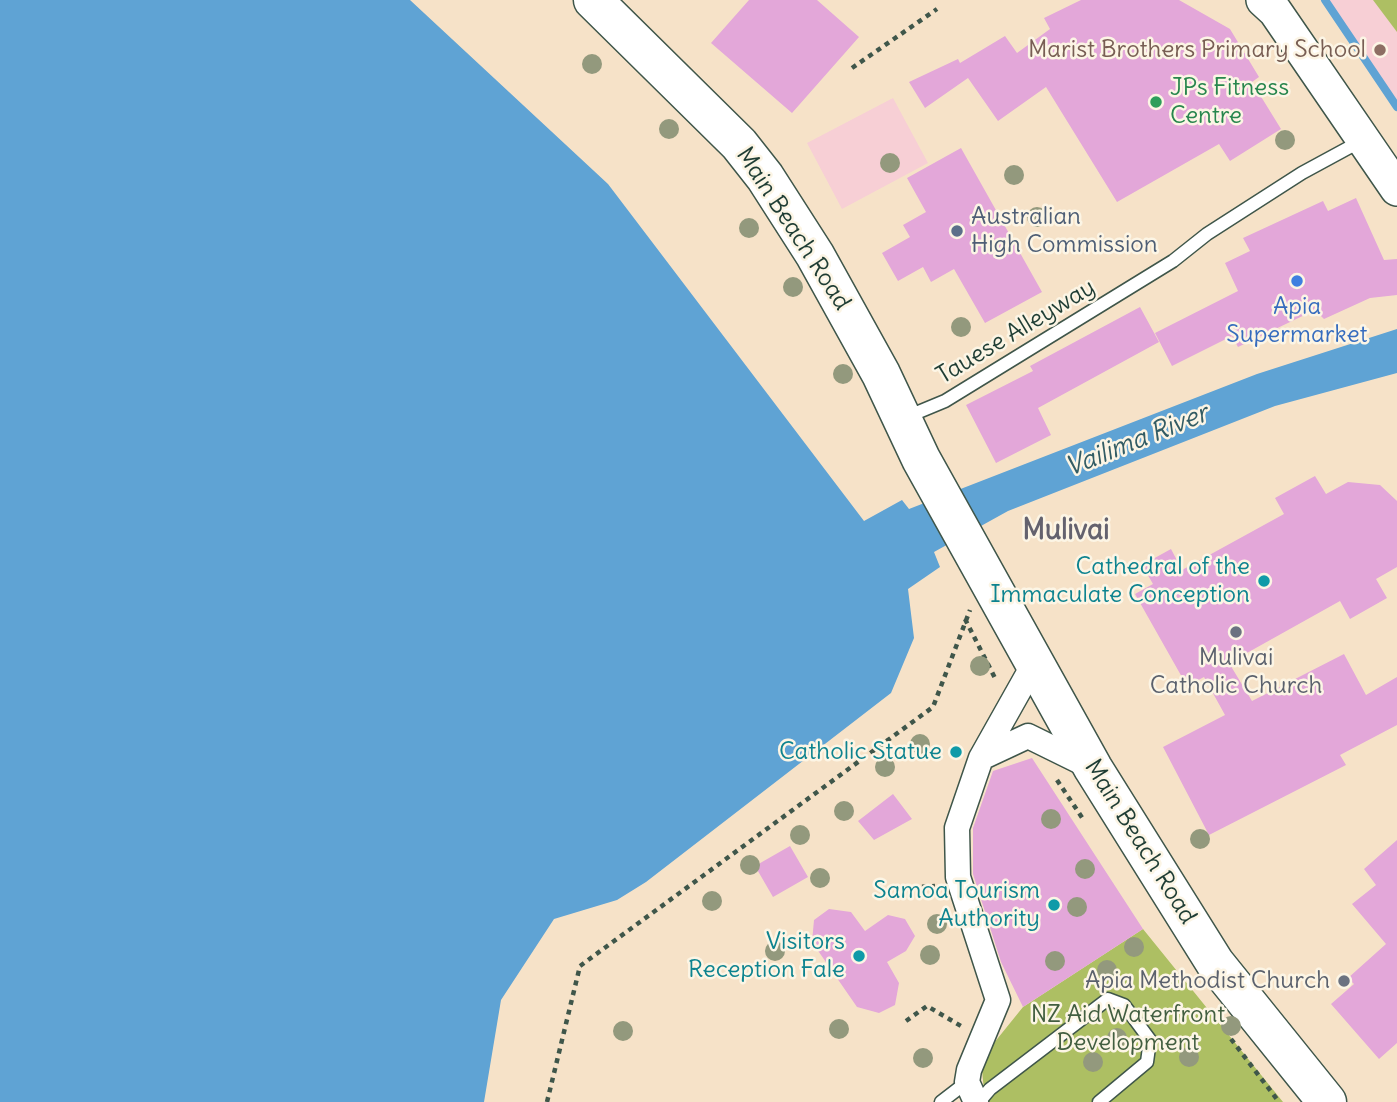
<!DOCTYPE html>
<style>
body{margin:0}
canvas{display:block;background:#f6e2c8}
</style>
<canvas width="1397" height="1102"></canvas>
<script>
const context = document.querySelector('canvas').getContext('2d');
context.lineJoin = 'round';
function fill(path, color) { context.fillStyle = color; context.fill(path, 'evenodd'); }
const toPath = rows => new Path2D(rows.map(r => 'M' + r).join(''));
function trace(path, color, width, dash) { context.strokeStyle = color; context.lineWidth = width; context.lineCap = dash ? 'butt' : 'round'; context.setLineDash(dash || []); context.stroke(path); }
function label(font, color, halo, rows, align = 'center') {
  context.font = font + ' Delius,sans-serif'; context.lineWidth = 5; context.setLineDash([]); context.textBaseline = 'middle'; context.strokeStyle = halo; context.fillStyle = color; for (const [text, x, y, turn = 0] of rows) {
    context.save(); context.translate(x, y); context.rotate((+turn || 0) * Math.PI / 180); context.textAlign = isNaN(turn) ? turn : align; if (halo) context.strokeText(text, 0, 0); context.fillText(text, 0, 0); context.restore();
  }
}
fill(toPath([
 [1328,0,1397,0,1397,100],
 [893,98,928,163,842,209,807,143]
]), '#f7cfd5');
fill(toPath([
 [1373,0,1397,0,1397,32],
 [1143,929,1283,1102,985,1102,981,1059,1023,1007]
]), '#adbf63');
fill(toPath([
 [0,0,410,0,608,184,864,521,902,500,909,509,1257,374,1397,329,1397,373,1275,406,1008,511,934,552,940,567,908,589,914,638,891,693,646,882,617,900,554,919,501,1000,484,1102,0,1102]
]), '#5fa3d4');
trace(toPath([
 [1325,0,1397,107]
]), '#5fa3d4', 8);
fill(toPath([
 [749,0,817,0,859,37,792,113,711,43],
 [1081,0,1179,0,1230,29,1259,77,1252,82,1281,129,1230,161,1219,144,1117,202,1046,87,998,121,968,78,925,108,909,82,958,59,960,63,1005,36,1017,53,1050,29,1044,18],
 [961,148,1042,292,985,323,954,269,931,282,923,267,898,281,882,253,910,237,903,225,926,212,907,178],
 [1356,198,1384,260,1397,259,1397,295,1370,298,1324,319,1315,310,1238,347,1232,336,1172,366,1155,333,1238,291,1225,263,1250,251,1243,238,1323,201,1328,211],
 [1140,307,1159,342,1038,408,1051,435,996,463,966,405,1033,371,1030,366],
 [1315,476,1326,494,1348,482,1380,485,1397,501,1397,567,1376,579,1387,598,1350,619,1340,601,1229,663,1252,701,1344,654,1366,695,1397,677,1397,725,1340,755,1346,765,1209,835,1163,747,1225,715,1204,677,1187,686,1135,594,1153,584,1142,565,1171,549,1182,570,1284,514,1275,498],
 [1032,758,1143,929,1023,1007,1001,962,973,874,973,828,993,771],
 [893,794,912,819,874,840,858,821],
 [1397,840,1397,1043,1379,1059,1331,1004,1354,984,1348,978,1386,944,1352,904,1376,885,1364,869],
 [790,846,808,877,773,897,755,866],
 [829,909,851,912,865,931,888,915,905,919,915,936,906,951,887,962,899,983,895,1005,879,1013,857,1007,812,942,814,920]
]), '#e3a7d9');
const service = toPath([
 [904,418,945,401,1173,261,1207,234,1302,173,1361,141],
 [941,1102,967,1082],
 [979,1102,990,1089,1108,999,1124,1005,1150,1040,1147,1062,1099,1102]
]);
const minor = toPath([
 [981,758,1028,736,1091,767],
 [976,1102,967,1082,969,1070,998,1000,958,877,957,828,981,758,1035,662]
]);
const secondary = toPath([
 [1263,0,1275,11,1397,189]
]);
const primary = toPath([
 [593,0,739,144,765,177,815,255,881,374,921,459,1093,768,1215,963,1327,1102]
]);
trace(service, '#3f564a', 15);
trace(minor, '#3f564a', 27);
trace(secondary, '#3f564a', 36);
trace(primary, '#3f564a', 41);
trace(toPath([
 [852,68,937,9],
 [965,619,996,680],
 [1057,780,1083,819],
 [902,888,935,886],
 [906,1021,927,1006,961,1026],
 [1231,1039,1279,1102],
 [547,1102,580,966,933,707,970,610]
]), '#3f564a', 4.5, [5, 5]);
trace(service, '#fff', 12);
trace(minor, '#fff', 24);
trace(secondary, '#fff', 33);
trace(primary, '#fff', 38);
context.fillStyle = '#93997d';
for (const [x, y] of [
 [592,64],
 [669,129],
 [1285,140],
 [890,163],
 [1014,175],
 [1037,217],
 [749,228],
 [793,287],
 [961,327],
 [843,374],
 [980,666],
 [920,744],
 [885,767],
 [844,811],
 [1051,819],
 [800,835],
 [1200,839],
 [750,865],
 [1085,869],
 [820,878],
 [712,901],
 [1077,907],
 [937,924],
 [1134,947],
 [775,951],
 [930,955],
 [1055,961],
 [1107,970],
 [1231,1026],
 [839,1029],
 [623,1031],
 [1117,1038],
 [1189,1057],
 [923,1058],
 [1093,1062]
]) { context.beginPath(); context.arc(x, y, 10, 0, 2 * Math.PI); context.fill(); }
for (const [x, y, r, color] of [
 [1380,50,7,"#8d6e63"],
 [1156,102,7,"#2e9e5b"],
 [957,231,7,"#5c6f8a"],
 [1297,281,7,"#3f7fe0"],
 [1264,581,7,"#0f9aa8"],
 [1236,632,7,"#6b7280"],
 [956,752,7,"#0f9aa8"],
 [1054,905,7,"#0f9aa8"],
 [859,956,7,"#0f9aa8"],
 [1344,981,7,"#6b7280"]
]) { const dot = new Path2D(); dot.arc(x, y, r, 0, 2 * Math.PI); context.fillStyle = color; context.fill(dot); trace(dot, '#fcf5e5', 2.5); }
label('24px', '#785e54', '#fcf5e5', [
 ["Marist Brothers Primary School",1366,50]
], 'right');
label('24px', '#27864d', '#fcf5e5', [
 ["JPs Fitness",1170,88],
 ["Centre",1170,116]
], 'left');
label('24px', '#4e5e75', '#fcf5e5', [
 ["Australian",971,217],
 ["High Commission",971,245]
], 'left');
label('24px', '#1f3d34', '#fcf5e5', [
 ["Main Beach Road",793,229,57],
 ["Tauese Alleyway",1016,332,-31],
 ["Main Beach Road",1140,842,58]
]);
label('24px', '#366cbe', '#fcf5e5', [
 ["Apia",1297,307],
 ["Supermarket",1297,335]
]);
label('24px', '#0d838f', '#fcf5e5', [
 ["Cathedral of the",1250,567],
 ["Immaculate Conception",1250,595],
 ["Catholic Statue",942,752],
 ["Samoa Tourism",1040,891],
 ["Authority",1040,919],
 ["Visitors",845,942],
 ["Reception Fale",845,970]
], 'right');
label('24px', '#5b616d', '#fcf5e5', [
 ["Mulivai",1236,658],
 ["Catholic Church",1236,686],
 ["Apia Methodist Church",1330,981,"right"]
]);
label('24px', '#425e40', '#fcf5e5', [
 ["NZ Aid Waterfront",1128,1015],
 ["Development",1128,1043]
]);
label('italic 26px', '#325c64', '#fcf5e5', [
 ["Vailima River",1137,441,-22]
]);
label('bold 28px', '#64626e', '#fcf5e5', [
 ["Mulivai",1066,531]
]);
</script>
